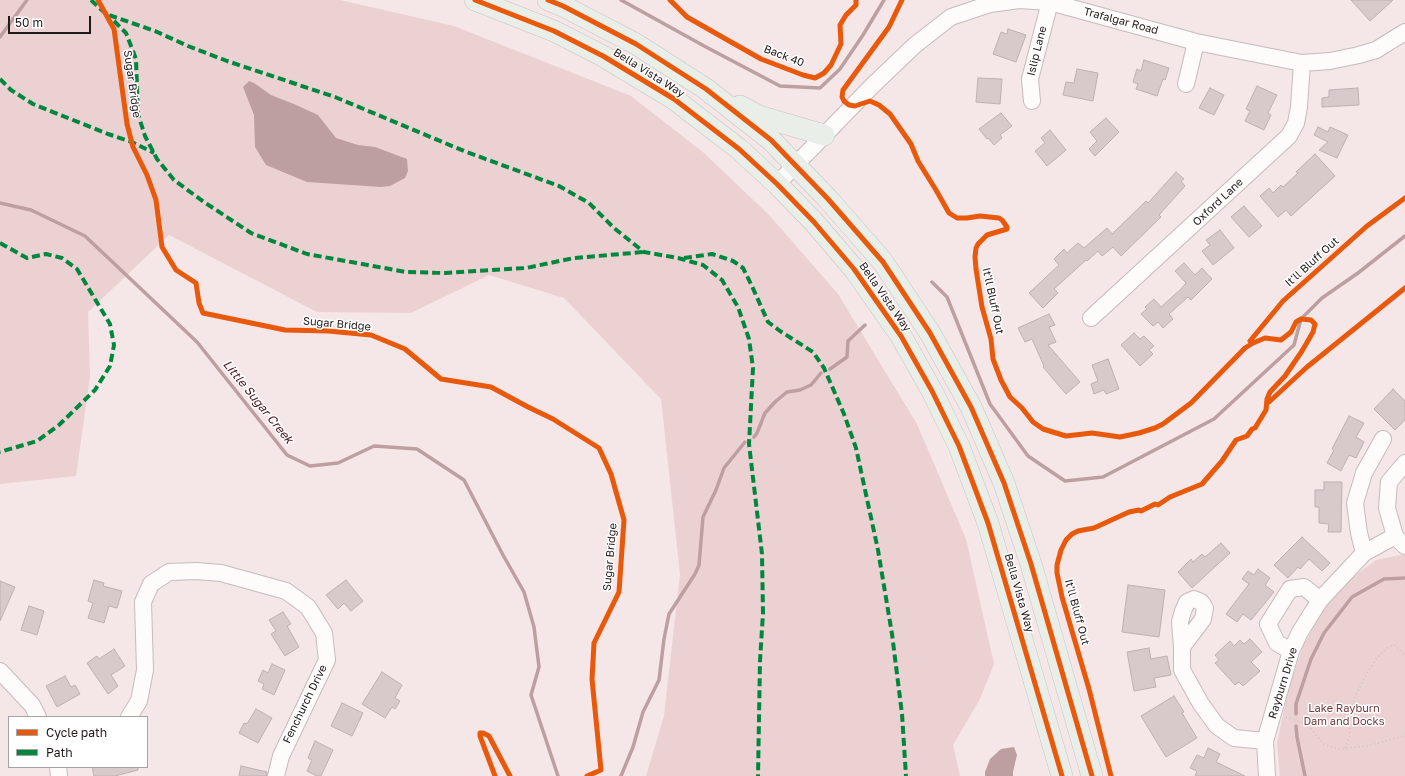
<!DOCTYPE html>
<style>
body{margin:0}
#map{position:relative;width:1405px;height:776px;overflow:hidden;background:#f5e6e7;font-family:"Golos Text",sans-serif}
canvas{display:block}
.legend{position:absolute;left:8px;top:716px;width:140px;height:52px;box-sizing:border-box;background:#fff;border:1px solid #a6a3a3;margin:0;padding:5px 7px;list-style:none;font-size:12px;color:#211818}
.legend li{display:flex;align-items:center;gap:8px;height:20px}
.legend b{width:20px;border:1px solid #a6a3a3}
.scale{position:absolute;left:8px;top:16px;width:83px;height:18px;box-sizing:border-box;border:2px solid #211818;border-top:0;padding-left:5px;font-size:12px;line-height:14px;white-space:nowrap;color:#211818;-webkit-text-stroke:3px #fff;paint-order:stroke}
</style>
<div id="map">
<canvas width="1405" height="776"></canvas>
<ul class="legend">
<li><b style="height:5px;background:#e8590c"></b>Cycle path</li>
<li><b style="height:5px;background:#00873e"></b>Path</li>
</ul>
<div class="scale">50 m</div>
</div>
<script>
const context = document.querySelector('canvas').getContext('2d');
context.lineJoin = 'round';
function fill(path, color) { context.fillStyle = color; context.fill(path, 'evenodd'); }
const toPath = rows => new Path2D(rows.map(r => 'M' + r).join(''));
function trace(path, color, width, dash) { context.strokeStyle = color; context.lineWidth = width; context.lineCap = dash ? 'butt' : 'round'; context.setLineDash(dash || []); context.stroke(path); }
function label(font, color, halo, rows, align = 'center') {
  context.font = font + ' "Golos Text",sans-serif'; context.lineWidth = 3; context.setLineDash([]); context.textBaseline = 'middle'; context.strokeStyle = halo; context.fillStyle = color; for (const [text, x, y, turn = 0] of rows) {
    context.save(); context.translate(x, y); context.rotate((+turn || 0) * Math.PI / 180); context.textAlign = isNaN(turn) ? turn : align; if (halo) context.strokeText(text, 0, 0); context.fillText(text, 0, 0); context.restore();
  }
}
fill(toPath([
 [0,0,340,0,454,26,631,96,704,153,770,216,838,294,917,424,966,539,994,664,980,699,953,745,960,776,646,776,664,716,680,574,661,399,564,298,489,275,411,313,317,312,169,235,88,312,90,377,76,476,0,484],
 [1405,554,1405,776,1280,776,1277,743,1288,691,1303,646,1324,608,1349,580,1376,560]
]), '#ecd1d3');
fill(toPath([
 [249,81,254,83,271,95,294,104,318,115,336,138,358,145,375,147,407,159,408,171,405,178,390,186,381,187,307,182,266,165,255,147,254,115,243,87],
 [1014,747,1017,755,1013,772,1013,776,985,776,985,772,990,759,1001,749]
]), '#be9fa1');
trace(toPath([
 [621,0,706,47,780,86,820,88,840,69,863,35,884,0],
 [0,37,27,0],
 [0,203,31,210,85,236,197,342,287,455,310,466,338,463,374,446,417,449,464,480,503,555,524,592,534,627,539,667,531,695,558,776],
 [932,282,947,297,990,404,1028,456,1065,481,1103,477,1214,419,1294,345,1301,319,1322,298,1358,273,1405,236],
 [830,369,847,357,848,341,865,325],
 [754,437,757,433,765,413,775,402,787,392,800,390,811,385,821,373],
 [1296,714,1296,704,1311,659,1324,633,1352,597,1384,579,1405,578],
 [1296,726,1297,737,1305,776],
 [621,776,633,747,643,712,659,680,664,639,669,614,695,574,699,565,703,517,716,490,724,468,745,442]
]), '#be9fa1', 3.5);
const building = toPath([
 [1351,0,1393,0,1370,21,1351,0],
 [1008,29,1026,35,1016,62,993,54,1001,32,1007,34,1008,29],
 [1144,60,1169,68,1165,80,1163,79,1157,96,1136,89,1138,84,1133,82,1137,69,1141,71,1144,60],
 [1077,69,1098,73,1093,101,1063,95,1066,82,1074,83,1077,69],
 [978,78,1002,79,1000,104,976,102,978,78],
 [1257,86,1277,95,1268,113,1271,115,1264,130,1245,121,1250,111,1246,109,1257,86],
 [1210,88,1224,95,1214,115,1199,108,1210,88],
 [1358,88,1359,105,1322,107,1322,98,1329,97,1329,90,1358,88],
 [1001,113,1012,126,1000,135,1002,138,994,145,988,138,987,139,979,129,1001,113],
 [1106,118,1119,132,1095,156,1089,149,1097,141,1090,132,1106,118],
 [1318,127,1328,132,1330,127,1348,135,1337,158,1319,150,1328,142,1314,135,1318,127],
 [1050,130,1066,150,1047,166,1035,151,1045,143,1041,138,1050,130],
 [1315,154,1335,176,1291,216,1286,210,1278,217,1260,196,1269,188,1273,193,1281,185,1283,187,1298,173,1296,172,1315,154],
 [1176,172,1184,179,1181,181,1185,186,1159,215,1161,217,1121,256,1113,247,1102,256,1098,251,1087,261,1086,260,1054,289,1058,293,1043,308,1029,293,1059,265,1054,259,1064,249,1067,253,1078,243,1084,248,1107,228,1112,234,1146,201,1148,203,1176,172],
 [1244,206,1262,226,1249,237,1231,217,1244,206],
 [1220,230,1234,248,1213,265,1202,251,1210,245,1206,240,1220,230],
 [1184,263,1195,275,1202,268,1212,279,1191,300,1188,297,1169,314,1173,319,1163,328,1158,322,1153,326,1141,314,1147,309,1145,307,1154,299,1161,307,1181,289,1186,283,1175,271,1184,263],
 [1049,314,1055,325,1049,327,1056,342,1048,345,1080,382,1066,394,1043,367,1044,366,1032,339,1025,342,1018,328,1049,314],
 [1134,333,1140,339,1144,336,1154,346,1149,350,1153,354,1140,366,1121,345,1134,333],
 [1108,359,1119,389,1106,394,1104,390,1094,394,1091,384,1098,381,1092,365,1108,359],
 [1393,389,1405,401,1405,420,1395,430,1374,409,1393,389],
 [1349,416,1364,423,1356,437,1364,442,1356,458,1349,455,1341,471,1327,463,1334,450,1332,449,1349,416],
 [1324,482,1342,482,1341,532,1328,532,1329,524,1319,523,1319,507,1315,507,1315,490,1324,490,1324,482],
 [1302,537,1330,563,1322,571,1309,559,1300,569,1298,567,1288,578,1274,565,1302,537],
 [1221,543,1230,553,1192,588,1178,572,1191,559,1193,562,1202,554,1205,557,1221,543],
 [1258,569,1270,578,1265,585,1274,592,1251,620,1243,614,1237,622,1226,614,1249,584,1242,579,1248,571,1254,575,1258,569],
 [94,580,104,583,103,586,122,591,117,608,109,606,104,623,88,618,93,603,88,601,94,580],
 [346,580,363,601,351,611,344,603,338,609,326,595,346,580],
 [0,581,15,587,0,621,0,581],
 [1128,585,1165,590,1159,637,1122,632,1128,585],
 [29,606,44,611,37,635,21,630,29,606],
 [283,612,291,624,287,626,299,647,285,656,271,634,276,631,269,620,283,612],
 [1250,639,1262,652,1251,662,1260,671,1243,686,1239,682,1235,685,1215,663,1219,660,1215,655,1230,641,1234,646,1240,640,1244,644,1250,639],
 [1149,648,1151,659,1167,656,1171,675,1154,678,1156,687,1134,691,1127,652,1149,648],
 [114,649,125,666,111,675,118,686,108,694,87,663,97,656,99,659,114,649],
 [272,664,285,670,274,695,262,689,264,684,258,681,263,670,268,673,272,664],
 [382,672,402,685,395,698,400,701,395,709,392,707,385,718,362,704,382,672],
 [65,676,71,687,75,685,80,694,57,707,46,686,65,676],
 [1174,696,1184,712,1182,713,1197,738,1166,757,1141,716,1174,696],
 [342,703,363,713,352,736,331,726,342,703],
 [256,709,272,718,258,743,239,733,244,723,247,724,256,709],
 [315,741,333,750,321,776,317,776,307,771,312,760,308,758,315,741],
 [1208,748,1220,754,1216,762,1245,776,1195,776,1197,771,1190,768,1197,755,1204,758,1208,748],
 [241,766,267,772,267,776,239,776,241,766],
 [92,767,138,767,138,770,115,776,94,776,92,767]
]);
fill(building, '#d8c9ca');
trace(building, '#bcb1b2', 1);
const minor = toPath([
 [1186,84,1196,42],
 [1032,101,1030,79,1050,2],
 [777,184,872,86,915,45,951,17,990,4,1019,0,1050,2,1196,42,1302,63,1330,61,1359,55,1376,50,1405,32],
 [1091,318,1289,136,1296,123,1299,107,1302,63],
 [1405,463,1389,482,1387,508,1395,536,1405,546],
 [1364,553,1359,533,1355,503,1364,473,1383,439],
 [1182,647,1180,622,1183,611,1187,602,1194,599,1201,602,1205,608,1203,619,1182,647,1182,670,1201,704,1217,726,1234,738,1265,741],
 [1291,651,1277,643,1268,624,1290,589,1304,587,1320,600],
 [0,671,32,705,38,717],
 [129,717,139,701,145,670,143,602,151,584,169,572,196,571,221,573,286,591,308,607,324,633,327,660,281,756,276,776],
 [58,767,59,776],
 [1267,776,1265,741,1291,651,1300,632,1320,600,1364,553,1395,536]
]);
const major = toPath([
 [475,0,554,31,603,56,674,99,739,149,777,184,814,222,854,269,901,336,932,391,959,446,988,523,1062,776],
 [548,0,563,6,636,44,706,89,771,140,828,199,883,262,930,333,971,407,1004,483,1031,564,1092,776],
 [740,106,759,116,824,135]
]);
trace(minor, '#c6bbbb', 18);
trace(major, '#cac4c4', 22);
trace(toPath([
 [1286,717,1307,724,1325,745,1339,749,1368,746,1400,737,1405,734],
 [1345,748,1350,736,1349,717,1355,696,1366,675,1376,659,1388,647,1394,645,1405,655]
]), '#ccc8c8', 2, [1, 3]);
trace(minor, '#fefbfb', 16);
trace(major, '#e9eee8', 21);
trace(toPath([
 [91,0,106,14,155,31,188,46,227,61,335,97,464,151,559,186,589,203,614,228,644,252,678,258,703,265,722,280,738,307,749,339,753,368,749,444,762,554,763,613,760,661,758,776],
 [114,21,126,33,136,59,138,114,145,136,157,159,174,180,204,202,251,233,307,254,406,272,445,273,526,268,574,258,644,252],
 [0,79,11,90,33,104,108,134,132,142,154,153],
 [0,243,27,258,46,254,62,258,77,269,110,324,114,345,110,366,95,390,59,425,37,441,0,452],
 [684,258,712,254,733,261,743,268,751,284,768,322,780,331,813,352,824,368,844,414,856,448,878,550,892,634,902,714,906,776]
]), '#00873e', 4, [8, 4]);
trace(toPath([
 [98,0,114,29,127,124,133,147,147,175,156,200,162,247,176,270,196,283,199,303,203,313,285,330,328,331,371,335,405,349,441,379,491,387,528,407,553,419,599,448,611,474,624,520,619,592,594,643,592,679,601,770,587,776],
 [475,0,554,31,603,56,674,99,739,149,777,184,814,222,854,269,901,336,932,391,959,446,988,523,1062,776],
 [548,0,563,6,636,44,706,89,771,140,828,199,883,262,930,333,971,407,1004,483,1031,564,1092,776],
 [670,0,687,17,761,59,803,75,815,78,824,73,831,65,841,44,840,25,846,15,856,5,856,0],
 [902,0,889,27,843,90,842,97,844,101,849,105,855,106,870,101,879,105,890,114,911,144,918,161,936,190,949,213,957,218,967,218,980,216,999,218,1002,220,1007,227,1007,229,987,235,978,244,976,248,975,257,976,269,982,307,991,339,993,359,1001,380,1010,397,1022,408,1033,422,1043,429,1066,436,1092,433,1120,437,1139,433,1155,428,1163,424,1191,403,1245,348,1253,343,1265,338,1281,340,1291,332,1296,322,1301,319,1311,320,1315,324,1313,332,1302,351,1285,376,1270,392,1267,399,1266,410,1255,428,1252,429,1247,436,1236,440,1222,461,1202,484,1170,497,1158,505,1155,504,1141,511,1139,510,1129,512,1094,528,1078,531,1072,534,1066,540,1061,550,1057,565,1057,573,1062,597,1089,689,1111,776],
 [1250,341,1283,301,1367,226,1405,198],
 [1269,402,1307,367,1405,288],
 [495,776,480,736,480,733,483,733,489,736,510,776]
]), '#e8590c', 5);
label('11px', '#211818', '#fff', [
 ["Trafalgar Road",1121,21,15],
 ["Islip Lane",1037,51,-76],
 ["Back 40",784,56,21],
 ["Bella Vista Way",649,73,32],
 ["Sugar Bridge",132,84,82],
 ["Oxford Lane",1218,202,-43],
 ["It'll Bluff Out",1312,262,-42],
 ["Bella Vista Way",885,297,55],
 ["It'll Bluff Out",993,301,78],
 ["Sugar Bridge",337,324,5],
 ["Sugar Bridge",610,557,-85],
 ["Bella Vista Way",1019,593,74],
 ["It'll Bluff Out",1077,612,75],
 ["Rayburn Drive",1283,683,-73],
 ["Fenchurch Drive",305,704,-64]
]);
label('11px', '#713b41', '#fff', [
 ["Lake Rayburn",1344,709],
 ["Dam and Docks",1344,722]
]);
label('italic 12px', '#49181f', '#fff', [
 ["Little Sugar Creek",258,402,51]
]);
</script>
